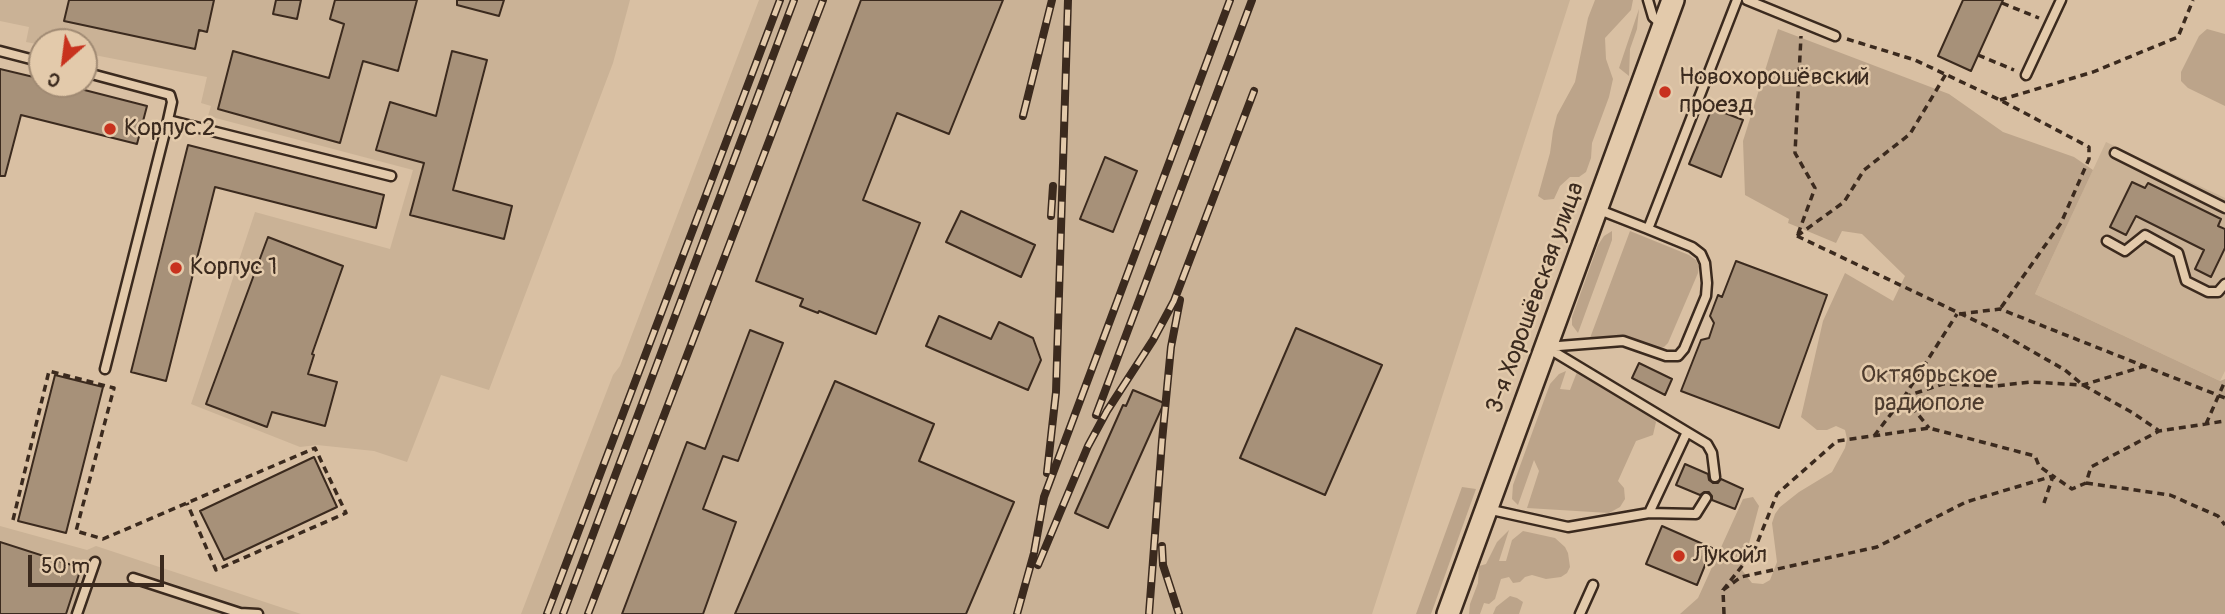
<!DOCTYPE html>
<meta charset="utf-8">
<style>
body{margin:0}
#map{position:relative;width:2225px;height:614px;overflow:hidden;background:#d9c0a3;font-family:Pangolin,sans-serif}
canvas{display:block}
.north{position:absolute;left:28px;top:28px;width:70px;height:70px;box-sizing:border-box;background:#e3caab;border:2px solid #a08a73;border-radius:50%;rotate:208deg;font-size:19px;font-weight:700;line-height:28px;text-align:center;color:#3b2a1e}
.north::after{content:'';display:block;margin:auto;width:24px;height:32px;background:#c8321e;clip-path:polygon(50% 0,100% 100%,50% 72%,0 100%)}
.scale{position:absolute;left:28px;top:555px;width:136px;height:32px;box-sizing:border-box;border:4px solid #3b2a1e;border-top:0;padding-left:9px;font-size:21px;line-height:24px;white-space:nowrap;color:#3b2a1e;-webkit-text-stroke:5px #e3caab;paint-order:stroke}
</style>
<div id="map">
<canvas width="2225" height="614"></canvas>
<div class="north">С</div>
<div class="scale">50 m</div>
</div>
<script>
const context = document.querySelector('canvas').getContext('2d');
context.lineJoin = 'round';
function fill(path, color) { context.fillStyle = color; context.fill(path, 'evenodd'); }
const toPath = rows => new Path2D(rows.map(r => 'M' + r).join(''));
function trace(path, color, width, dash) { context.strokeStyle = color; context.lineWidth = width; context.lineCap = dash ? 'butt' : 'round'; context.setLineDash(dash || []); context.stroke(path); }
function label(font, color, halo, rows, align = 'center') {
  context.font = font + ' Pangolin,sans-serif'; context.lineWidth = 5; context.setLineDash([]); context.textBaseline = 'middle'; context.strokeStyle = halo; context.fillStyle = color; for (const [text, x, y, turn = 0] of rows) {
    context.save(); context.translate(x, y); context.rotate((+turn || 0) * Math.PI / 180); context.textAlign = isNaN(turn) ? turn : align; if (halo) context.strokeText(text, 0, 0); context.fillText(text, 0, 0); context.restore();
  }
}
fill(toPath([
 [0,0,630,0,613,63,489,390,441,375,407,462,374,451,317,445,300,447,191,404,255,212,390,249,413,170,208,116,211,106,201,103,207,77,84,53,84,42,42,42,42,45,26,42,29,27,0,21],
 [759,0,1570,0,1372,614,521,614,613,375,620,366],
 [2106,142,2225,198,2225,371,2220,381,2035,294],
 [0,526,87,550,96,546,301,614,0,614]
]), '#cab296');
fill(toPath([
 [1595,0,1633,0,1631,10,1605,38,1606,59,1613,79,1609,97,1592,143,1591,158,1586,172,1579,177,1570,177,1560,186,1554,199,1544,200,1538,196,1550,153,1553,131,1557,115,1575,82,1588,18],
 [1639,9,1637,29,1630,49,1629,76,1619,68],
 [1778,29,1949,94,2003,132,2074,157,2093,170,2035,294,2220,381,2225,379,2225,614,1680,614,1698,598,1743,499,1753,497,1759,506,1742,570,1752,583,1763,584,1770,580,1777,562,1772,523,1775,514,1780,507,1799,492,1832,472,1845,448,1847,439,1845,430,1836,426,1827,430,1817,430,1801,417,1823,321,1845,273,1893,301,1905,276,1862,234,1842,231,1836,243,1788,223,1789,219,1745,195,1743,141],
 [2207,29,2225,34,2225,106,2188,88,2181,81,2181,72,2199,36],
 [1612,231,1612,240,1578,333,1572,325,1572,317,1598,245,1604,236],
 [1630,231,1689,255,1696,260,1699,266,1698,273,1668,343,1664,347,1658,348,1623,335,1590,338],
 [1566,371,1560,389,1570,390,1577,372,1650,415,1656,422,1653,435,1636,441,1618,481,1624,488,1625,499,1620,507,1609,513,1527,508,1539,471,1534,460,1518,505,1512,499,1513,485,1550,384,1559,374],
 [1462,487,1476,489,1431,614,1416,614],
 [1509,530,1499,561,1506,561,1512,540,1523,531,1555,538,1565,547,1568,553,1570,567,1567,573,1561,577,1546,579,1532,575,1525,577,1520,582,1513,583,1509,577,1501,579,1495,599,1489,604,1484,603,1480,614,1469,614,1470,604,1478,583,1479,566,1486,564,1497,542],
 [1510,596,1517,598,1523,602,1519,614,1493,614,1496,607]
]), '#bca48a');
const building = toPath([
 [69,0,214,0,207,32,199,30,195,49,64,21,69,0],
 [276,0,301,0,297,19,273,14,276,0],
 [335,0,417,0,398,71,363,61,340,143,218,109,233,51,329,78,344,24,330,19,335,0],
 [457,0,504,0,499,16,457,5,457,0],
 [861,0,1003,0,949,134,897,113,863,200,920,223,876,334,819,311,818,313,800,306,803,299,756,281,861,0],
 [1963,0,2003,0,1971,71,1938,56,1963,0],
 [452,51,487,60,453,190,512,206,504,239,410,215,424,163,376,150,390,102,436,116,452,51],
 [0,69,42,79,42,84,61,84,147,106,137,144,21,115,5,176,0,176,0,69],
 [1712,108,1743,120,1721,177,1689,164,1712,108],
 [188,145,384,195,376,228,215,187,166,381,131,372,188,145],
 [1105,157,1137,171,1113,232,1080,219,1105,157],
 [2132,182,2145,188,2148,183,2221,219,2218,226,2225,229,2225,248,2211,277,2195,269,2204,250,2136,216,2126,235,2110,227,2132,182],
 [961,211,1035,245,1021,277,946,242,961,211],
 [268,237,343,266,312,354,314,355,308,374,337,382,325,426,272,412,267,427,206,404,268,237],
 [1736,261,1827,295,1779,428,1681,391,1701,340,1709,338,1714,323,1710,316,1718,295,1722,297,1736,261],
 [939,316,991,339,999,322,1033,338,1041,360,1028,390,926,346,939,316],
 [1296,328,1382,365,1325,495,1240,458,1296,328],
 [750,330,783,343,738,461,723,456,703,509,736,522,703,614,622,614,687,442,705,449,750,330],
 [1639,363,1672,379,1665,395,1632,378,1639,363],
 [55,375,103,387,66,533,18,521,55,375],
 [835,381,934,424,919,461,1014,502,966,614,735,614,835,381],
 [1133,390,1164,403,1108,528,1075,513,1123,405,1126,406,1133,390],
 [314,457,337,507,224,560,200,511,314,457],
 [1685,464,1708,474,1709,480,1713,483,1718,483,1721,479,1743,489,1735,509,1712,500,1712,496,1709,492,1704,492,1700,495,1676,485,1685,464],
 [1662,526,1712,548,1697,585,1646,564,1662,526],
 [0,542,81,568,66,614,0,614,0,542]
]);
fill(building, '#a79179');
trace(building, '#3b2a1e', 2);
const service = toPath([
 [1648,0,1653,17,1661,24],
 [1747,0,1835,36],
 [0,51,42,62],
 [84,72,170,95,172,102,168,120],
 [2026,75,2061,0],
 [2115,153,2225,208],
 [1597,209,1648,229,1737,0],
 [2107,241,2125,251,2145,235,2178,253,2186,281,2208,292,2218,292,2225,284],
 [105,369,168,120,391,176],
 [1687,432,1707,444,1712,453,1715,477],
 [1487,509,1568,527,1649,513,1687,432,1546,347,1623,341,1666,356,1678,356,1684,349,1706,296,1707,283,1705,263,1701,254,1692,247,1648,229],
 [1649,513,1696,514,1706,498],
 [133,578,240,613,258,614],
 [77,614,95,562],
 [1580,614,1593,585]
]);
const tertiary = toPath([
 [1448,614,1673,0]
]);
trace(service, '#3b2a1e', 13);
trace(tertiary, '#3b2a1e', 26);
trace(toPath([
 [2002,3,2039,18],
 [1847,39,1915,60,2000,100,2089,147,2089,159,2061,223,2000,309],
 [1978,55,2014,70],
 [2000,100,2093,72,2178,37,2193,0],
 [1798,234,1815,188,1795,153,1801,36],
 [1797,236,1997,331,2065,370,2083,385,2133,413,2158,430],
 [1797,236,1844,202,1864,170,1910,134,1946,74],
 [1959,314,2000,309,2225,398],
 [1904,397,1943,384,1995,386,2031,382,2083,385,2145,366],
 [1904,397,1929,428],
 [2206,424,2225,381],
 [1874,436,1904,397,1957,314],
 [2086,483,2170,495,2218,516,2225,525],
 [13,520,49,371,114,388,76,531,103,539,187,503,315,448,346,513,216,570,187,503],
 [1723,590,1741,577,1877,547,1966,502,2053,476,2072,489,2086,483,2091,467,2159,431,2225,421],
 [1724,614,1723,590,1754,551,1777,494,1837,441,1929,428,2035,456,2039,466,2053,476,2044,503]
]), '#3b2a1e', 3.5, [7, 5]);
trace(service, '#e3caab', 8);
trace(tertiary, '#e3caab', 21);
const rail = toPath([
 [1023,116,1052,0],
 [1051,216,1053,186],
 [1096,415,1252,0],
 [1047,473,1056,392,1068,0],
 [1162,546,1163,565,1179,614],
 [1038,565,1088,446,1107,411,1153,340,1174,301,1254,91],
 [547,614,780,0],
 [563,614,794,0],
 [588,614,823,0],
 [1017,614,1034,553,1044,497,1230,0],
 [1149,614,1162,441,1171,347,1180,300]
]);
trace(rail, '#3b2a1e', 8);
trace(rail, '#e3caab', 5, [16]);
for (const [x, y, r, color] of [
 [1665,92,7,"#c8321e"],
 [110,129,7,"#c8321e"],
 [176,268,7,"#c8321e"],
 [1679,556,7,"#c8321e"]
]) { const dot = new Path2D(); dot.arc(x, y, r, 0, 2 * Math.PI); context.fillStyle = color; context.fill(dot); trace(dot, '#e3caab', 2.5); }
label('24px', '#3b2a1e', '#e3caab', [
 ["Новохорошёвский",1679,78],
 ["проезд",1679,106],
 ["Корпус 2",124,129],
 ["Корпус 1",190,268],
 ["Лукойл",1693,556]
], 'left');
label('24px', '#3b2a1e', '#e3caab', [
 ["3-я Хорошёвская улица",1536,298,-70]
]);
label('24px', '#4e3c2e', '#e3caab', [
 ["Октябрьское",1929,376],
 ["радиополе",1929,404]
]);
</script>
